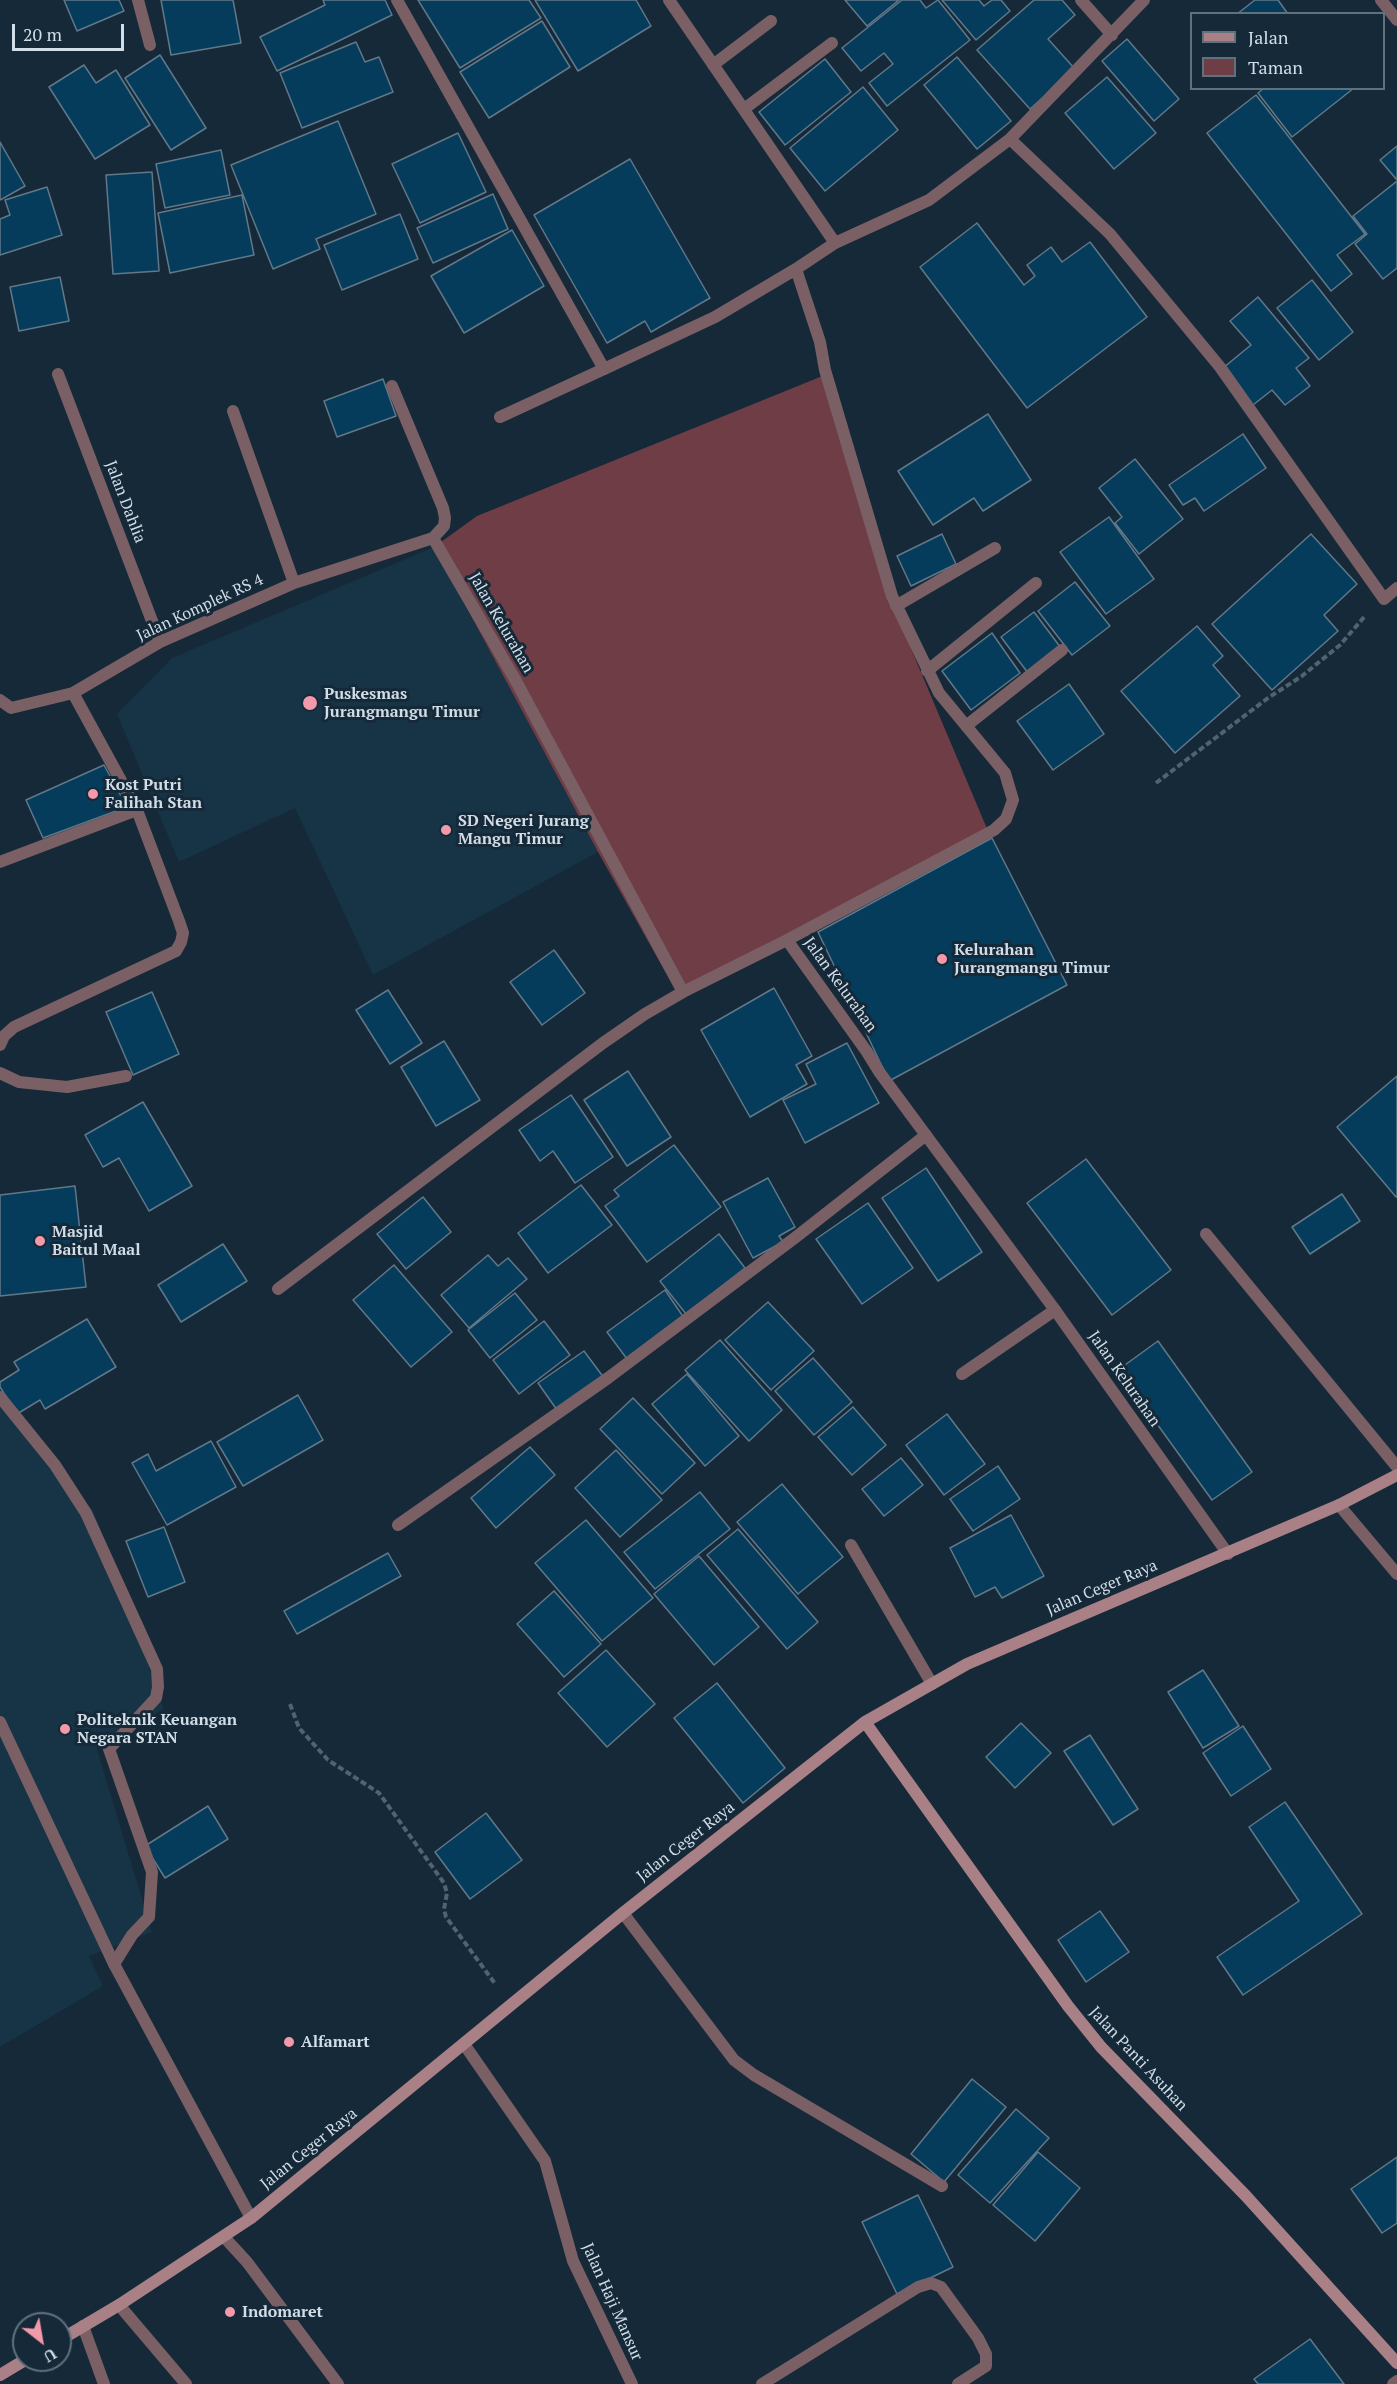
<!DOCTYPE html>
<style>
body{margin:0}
#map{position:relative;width:1397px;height:2384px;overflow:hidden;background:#152938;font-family:"PT Serif",serif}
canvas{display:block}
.legend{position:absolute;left:1190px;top:12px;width:195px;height:78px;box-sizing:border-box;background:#152938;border:2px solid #60717e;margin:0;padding:8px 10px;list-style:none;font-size:18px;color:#d1dde7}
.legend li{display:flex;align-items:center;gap:12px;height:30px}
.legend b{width:30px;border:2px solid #60717e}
.north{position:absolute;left:12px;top:2312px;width:60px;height:60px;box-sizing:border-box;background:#152938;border:2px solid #60717e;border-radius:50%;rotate:149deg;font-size:16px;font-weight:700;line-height:24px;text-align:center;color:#d1dde7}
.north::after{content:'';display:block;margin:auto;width:21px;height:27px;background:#f39aaa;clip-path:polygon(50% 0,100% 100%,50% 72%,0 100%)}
.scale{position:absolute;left:12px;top:24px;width:112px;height:27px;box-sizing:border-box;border:3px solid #d1dde7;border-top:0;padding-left:8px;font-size:18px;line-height:21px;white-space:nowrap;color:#d1dde7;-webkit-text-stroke:4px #152938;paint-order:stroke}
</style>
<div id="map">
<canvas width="1397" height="2384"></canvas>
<ul class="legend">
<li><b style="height:8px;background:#a98086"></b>Jalan</li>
<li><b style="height:16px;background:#6f3d46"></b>Taman</li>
</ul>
<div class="north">U</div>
<div class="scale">20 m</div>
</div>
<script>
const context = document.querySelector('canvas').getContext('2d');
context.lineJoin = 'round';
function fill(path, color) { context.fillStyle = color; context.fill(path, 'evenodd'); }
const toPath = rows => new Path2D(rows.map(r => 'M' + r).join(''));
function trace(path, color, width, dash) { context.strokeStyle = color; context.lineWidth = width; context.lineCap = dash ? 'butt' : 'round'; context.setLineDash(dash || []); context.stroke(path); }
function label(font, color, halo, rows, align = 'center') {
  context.font = font + ' "PT Serif",serif'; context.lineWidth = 6; context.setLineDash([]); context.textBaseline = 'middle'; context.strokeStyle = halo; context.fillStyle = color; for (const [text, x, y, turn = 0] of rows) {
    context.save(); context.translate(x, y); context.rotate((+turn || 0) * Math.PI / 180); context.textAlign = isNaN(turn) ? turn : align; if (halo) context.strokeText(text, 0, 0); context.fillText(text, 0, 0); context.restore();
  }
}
fill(toPath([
 [434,547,598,852,373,975,295,808,179,862,117,714,172,658],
 [0,1400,94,1512,164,1709,97,1749,152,1932,89,1956,103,1986,0,2047]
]), '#173346');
fill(toPath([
 [825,375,890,599,988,831,676,991,598,852,434,547,477,516]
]), '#6f3d46');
const building = toPath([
 [64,0,119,0,124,11,77,31,64,0],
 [161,0,233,0,241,43,171,55,161,0],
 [323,0,385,0,392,15,277,71,260,37,325,5,323,0],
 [418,0,529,0,541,18,460,68,418,0],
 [535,0,636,0,651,26,578,71,535,0],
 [845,0,899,0,867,26,845,0],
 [902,0,920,0,926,8,938,0,970,40,887,106,869,83,893,64,884,53,861,71,842,48,902,0],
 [942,0,979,0,984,6,992,0,1001,0,1010,11,976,40,942,0],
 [1034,0,1062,0,1075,15,1048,39,1075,69,1030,109,977,50,1034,0],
 [1255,0,1278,0,1288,14,1237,14,1255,0],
 [542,21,570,67,489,118,460,72,542,21],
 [1127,39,1179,99,1154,121,1102,61,1127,39],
 [356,42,365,62,379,57,393,92,302,128,280,73,356,42],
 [160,55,206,128,171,150,125,78,160,55],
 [957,57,1011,121,977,149,924,85,957,57],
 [825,59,851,92,785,145,759,112,825,59],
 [84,65,96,83,116,70,150,125,95,159,49,87,84,65],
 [1107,77,1156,133,1114,169,1065,113,1107,77],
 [863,87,898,130,825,191,790,148,863,87],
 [1264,88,1354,88,1292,137,1258,93,1264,88],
 [1256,95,1365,234,1337,255,1352,274,1331,291,1207,133,1256,95],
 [338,121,376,214,316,239,320,249,273,269,231,165,338,121],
 [458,133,486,192,420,223,392,164,458,133],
 [0,142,25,186,0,200,0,142],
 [1397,146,1397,180,1380,160,1397,146],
 [221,150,230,195,165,208,156,164,221,150],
 [630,159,710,298,651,332,645,321,607,343,534,215,630,159],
 [152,172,159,271,113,274,106,175,152,172],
 [1397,181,1397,268,1383,279,1355,244,1367,234,1353,216,1397,181],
 [47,187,62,235,0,255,0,219,10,215,5,200,47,187],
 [493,194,508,229,433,263,417,228,493,194],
 [242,195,254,255,170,273,158,213,242,195],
 [400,214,418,259,342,290,324,245,400,214],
 [977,223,1024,285,1035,276,1027,265,1051,247,1062,262,1090,242,1147,317,1027,408,920,267,977,223],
 [512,230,544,286,464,333,431,276,512,230],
 [60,277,69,321,19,331,10,287,60,277],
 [1312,280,1353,332,1319,360,1277,308,1312,280],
 [1258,297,1309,358,1296,368,1310,386,1285,405,1272,390,1253,405,1223,368,1251,345,1230,321,1258,297],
 [383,379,396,416,337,437,324,401,383,379],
 [988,414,1031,480,983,511,974,498,933,525,898,471,988,414],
 [1243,434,1266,468,1204,511,1195,498,1183,505,1169,485,1243,434],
 [1135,459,1183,519,1139,554,1115,523,1122,517,1099,488,1135,459],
 [1109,517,1154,579,1106,614,1060,552,1109,517],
 [942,534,956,564,911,586,897,556,942,534],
 [1311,534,1357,584,1324,615,1338,631,1272,690,1212,624,1311,534],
 [1075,582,1110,626,1072,655,1038,611,1075,582],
 [1034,612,1061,648,1028,673,1001,637,1034,612],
 [1197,626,1223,656,1213,665,1240,696,1175,753,1121,691,1197,626],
 [992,633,1020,673,971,710,942,671,992,633],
 [1069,684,1104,734,1053,770,1017,721,1069,684],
 [104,765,127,807,43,838,26,800,104,765],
 [992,838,1067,985,889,1081,818,932,992,838],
 [554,950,585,993,542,1025,510,982,554,950],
 [774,988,812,1056,796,1065,807,1084,750,1117,701,1030,774,988],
 [388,990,422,1043,390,1064,356,1010,388,990],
 [152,992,179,1054,133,1075,106,1012,152,992],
 [444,1041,480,1100,436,1126,401,1067,444,1041],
 [847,1043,879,1103,805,1143,783,1100,816,1084,806,1064,847,1043],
 [628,1071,671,1137,627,1166,584,1100,628,1071],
 [1397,1076,1397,1197,1396,1197,1337,1127,1397,1076],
 [571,1095,613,1157,575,1183,553,1151,540,1161,519,1130,571,1095],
 [143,1102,192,1186,149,1211,119,1158,103,1167,85,1135,143,1102],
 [674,1145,721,1207,647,1262,605,1206,619,1196,614,1190,674,1145],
 [1086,1159,1171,1270,1112,1315,1027,1203,1086,1159],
 [926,1168,982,1252,938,1281,882,1198,926,1168],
 [768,1178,795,1227,779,1236,783,1242,753,1258,723,1202,768,1178],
 [581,1185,612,1225,548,1273,518,1233,581,1185],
 [75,1186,86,1287,0,1296,0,1195,75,1186],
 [1342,1194,1360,1221,1310,1254,1292,1227,1342,1194],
 [423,1197,451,1232,406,1269,377,1234,423,1197],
 [868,1203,913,1268,862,1304,816,1239,868,1203],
 [719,1234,745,1268,686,1314,660,1281,719,1234],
 [223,1244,247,1281,181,1322,158,1285,223,1244],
 [488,1255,498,1266,508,1258,527,1279,469,1328,441,1295,488,1255],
 [394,1265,452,1332,411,1367,353,1300,394,1265],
 [665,1290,684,1318,627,1359,607,1332,665,1290],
 [515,1293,537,1320,490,1358,468,1330,515,1293],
 [768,1302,814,1351,771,1390,725,1340,768,1302],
 [87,1319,116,1367,45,1409,40,1400,17,1414,0,1387,0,1382,19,1370,14,1362,87,1319],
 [544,1321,570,1355,519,1394,493,1360,544,1321],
 [720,1340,782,1410,749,1441,685,1370,720,1340],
 [1158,1341,1252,1472,1212,1500,1118,1370,1158,1341],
 [584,1351,604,1378,557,1410,538,1383,584,1351],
 [813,1358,852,1402,814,1435,775,1391,813,1358],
 [687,1374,739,1436,705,1466,652,1404,687,1374],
 [298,1395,323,1440,243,1486,217,1442,298,1395],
 [633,1398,695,1463,662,1494,600,1429,633,1398],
 [853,1407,886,1445,852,1475,818,1437,853,1407],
 [947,1414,985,1464,944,1495,906,1445,947,1414],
 [211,1441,236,1487,167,1525,132,1463,148,1454,156,1471,211,1441],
 [530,1447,555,1475,496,1528,471,1498,530,1447],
 [616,1450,662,1500,620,1537,575,1488,616,1450],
 [901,1458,923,1485,884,1516,862,1489,901,1458],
 [998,1466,1020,1499,973,1531,950,1499,998,1466],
 [782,1484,843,1557,798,1594,737,1522,782,1484],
 [700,1492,730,1529,655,1589,624,1552,700,1492],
 [1011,1515,1044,1576,1002,1598,995,1587,975,1597,950,1548,1011,1515],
 [586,1520,653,1598,602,1641,535,1563,586,1520],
 [164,1527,185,1582,148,1597,126,1541,164,1527],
 [738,1529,818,1622,787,1649,707,1555,738,1529],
 [388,1553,401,1576,297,1634,284,1611,388,1553],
 [699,1556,759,1627,714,1665,654,1594,699,1556],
 [554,1591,601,1644,564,1677,517,1624,554,1591],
 [606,1650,655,1704,607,1747,558,1693,606,1650],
 [1203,1670,1239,1726,1203,1748,1168,1692,1203,1670],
 [717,1683,785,1768,743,1803,674,1718,717,1683],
 [1021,1723,1051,1753,1015,1788,986,1757,1021,1723],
 [1243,1726,1271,1769,1231,1796,1203,1753,1243,1726],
 [1090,1735,1138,1809,1113,1825,1064,1751,1090,1735],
 [1285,1802,1362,1914,1243,1995,1217,1957,1299,1901,1249,1827,1285,1802],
 [208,1806,228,1839,165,1878,145,1846,208,1806],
 [486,1813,522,1860,470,1899,435,1852,486,1813],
 [1100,1911,1129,1952,1086,1982,1058,1940,1100,1911],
 [972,2079,1006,2107,944,2182,911,2154,972,2079],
 [1016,2109,1049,2138,990,2203,958,2175,1016,2109],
 [1038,2152,1080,2188,1035,2241,993,2205,1038,2152],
 [1397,2157,1397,2223,1382,2233,1351,2189,1397,2157],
 [918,2195,953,2267,897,2294,862,2222,918,2195],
 [1310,2339,1344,2384,1258,2384,1254,2379,1310,2339]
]);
fill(building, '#063c5b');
trace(building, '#617889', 1.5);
trace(toPath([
 [1156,783,1268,698,1302,676,1340,645,1365,616],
 [290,1704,299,1728,328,1760,379,1793,444,1883,447,1893,444,1909,446,1917,496,1985]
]), '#516270', 4, [6, 3]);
trace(toPath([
 [500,417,604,369],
 [1206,1234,1397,1467],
 [962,1374,1055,1310],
 [0,1722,114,1964],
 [623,1913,734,2060,754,2075,942,2186]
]), '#7a6064', 12);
trace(toPath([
 [138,0,150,45],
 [397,0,604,369,715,317,796,269,835,243,669,0],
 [1081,0,1112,35],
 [1381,0,1397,20],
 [713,65,771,21],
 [744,109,832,43],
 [1010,139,1110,234,1220,367,1384,599,1397,588],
 [835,243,929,200,1010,139,1144,0],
 [58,374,160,642],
 [392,386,443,508,445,518,444,526,433,538],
 [233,411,294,583],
 [896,606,995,548],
 [927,671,1036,583],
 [0,700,11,708,73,693],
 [966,726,1062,650],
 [0,862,137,810],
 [787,940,994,830,1006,819,1013,800,1005,773,939,693,892,596,825,370,820,342,796,269],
 [0,1045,4,1036,14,1027,176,951,181,942,183,933,179,921,137,810,73,693,160,642,294,583,433,538,516,681,683,992,787,940,867,1052,880,1073,1055,1310,1228,1554],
 [0,1073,19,1082,67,1087,126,1076],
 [278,1289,603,1043,645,1014,683,992],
 [0,1397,55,1465,86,1513,157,1669,158,1687,156,1698,109,1749,152,1872,149,1917,132,1935,114,1964,251,2218],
 [1339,1505,1397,1574],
 [398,1525,608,1378,796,1237,926,1135],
 [851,1545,932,1684],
 [464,2044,545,2161,573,2261,632,2384],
 [224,2237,247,2262,338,2384],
 [119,2305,186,2384],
 [83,2326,104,2384],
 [762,2384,918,2287,931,2283,941,2287,978,2338,986,2354,986,2366,958,2384],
 [1393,2384,1397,2381]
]), '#7a6064', 12);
trace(toPath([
 [865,1722,1068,2006,1101,2047,1246,2196,1397,2363],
 [60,2340,119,2305,251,2218,623,1913,865,1722,967,1664,1339,1505,1397,1475],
 [0,2375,25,2360]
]), '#a98086', 12);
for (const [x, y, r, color] of [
 [310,703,8,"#f39aaa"],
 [93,794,6,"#f39aaa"],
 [446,830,6,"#f39aaa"],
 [942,959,6,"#f39aaa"],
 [40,1241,6,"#f39aaa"],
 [65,1729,6,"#f39aaa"],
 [289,2042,6,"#f39aaa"],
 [230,2312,6,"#f39aaa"]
]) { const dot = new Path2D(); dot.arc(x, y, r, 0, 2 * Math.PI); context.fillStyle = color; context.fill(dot); trace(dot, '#152938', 2); }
label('16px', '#d1dde7', '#152938', [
 ["Jalan Dahlia",125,502,69],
 ["Jalan Komplek RS 4",200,608,-25],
 ["Jalan Kelurahan",501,623,60],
 ["Jalan Kelurahan",840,985,54],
 ["Jalan Kelurahan",1124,1379,55],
 ["Jalan Ceger Raya",1102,1588,-23],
 ["Jalan Ceger Raya",686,1842,-38],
 ["Jalan Panti Asuhan",1138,2059,47],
 ["Jalan Ceger Raya",309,2149,-39],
 ["Jalan Haji Mansur",612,2302,66]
]);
label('bold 16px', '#d1dde7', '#152938', [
 ["Puskesmas",324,694],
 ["Jurangmangu Timur",324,712],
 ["Kost Putri",105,785],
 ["Falihah Stan",105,803],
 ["SD Negeri Jurang",458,821],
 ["Mangu Timur",458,839],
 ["Kelurahan",954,950],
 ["Jurangmangu Timur",954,968],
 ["Masjid",52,1232],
 ["Baitul Maal",52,1250],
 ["Politeknik Keuangan",77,1720],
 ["Negara STAN",77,1738],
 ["Alfamart",301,2042],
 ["Indomaret",242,2312]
], 'left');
</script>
